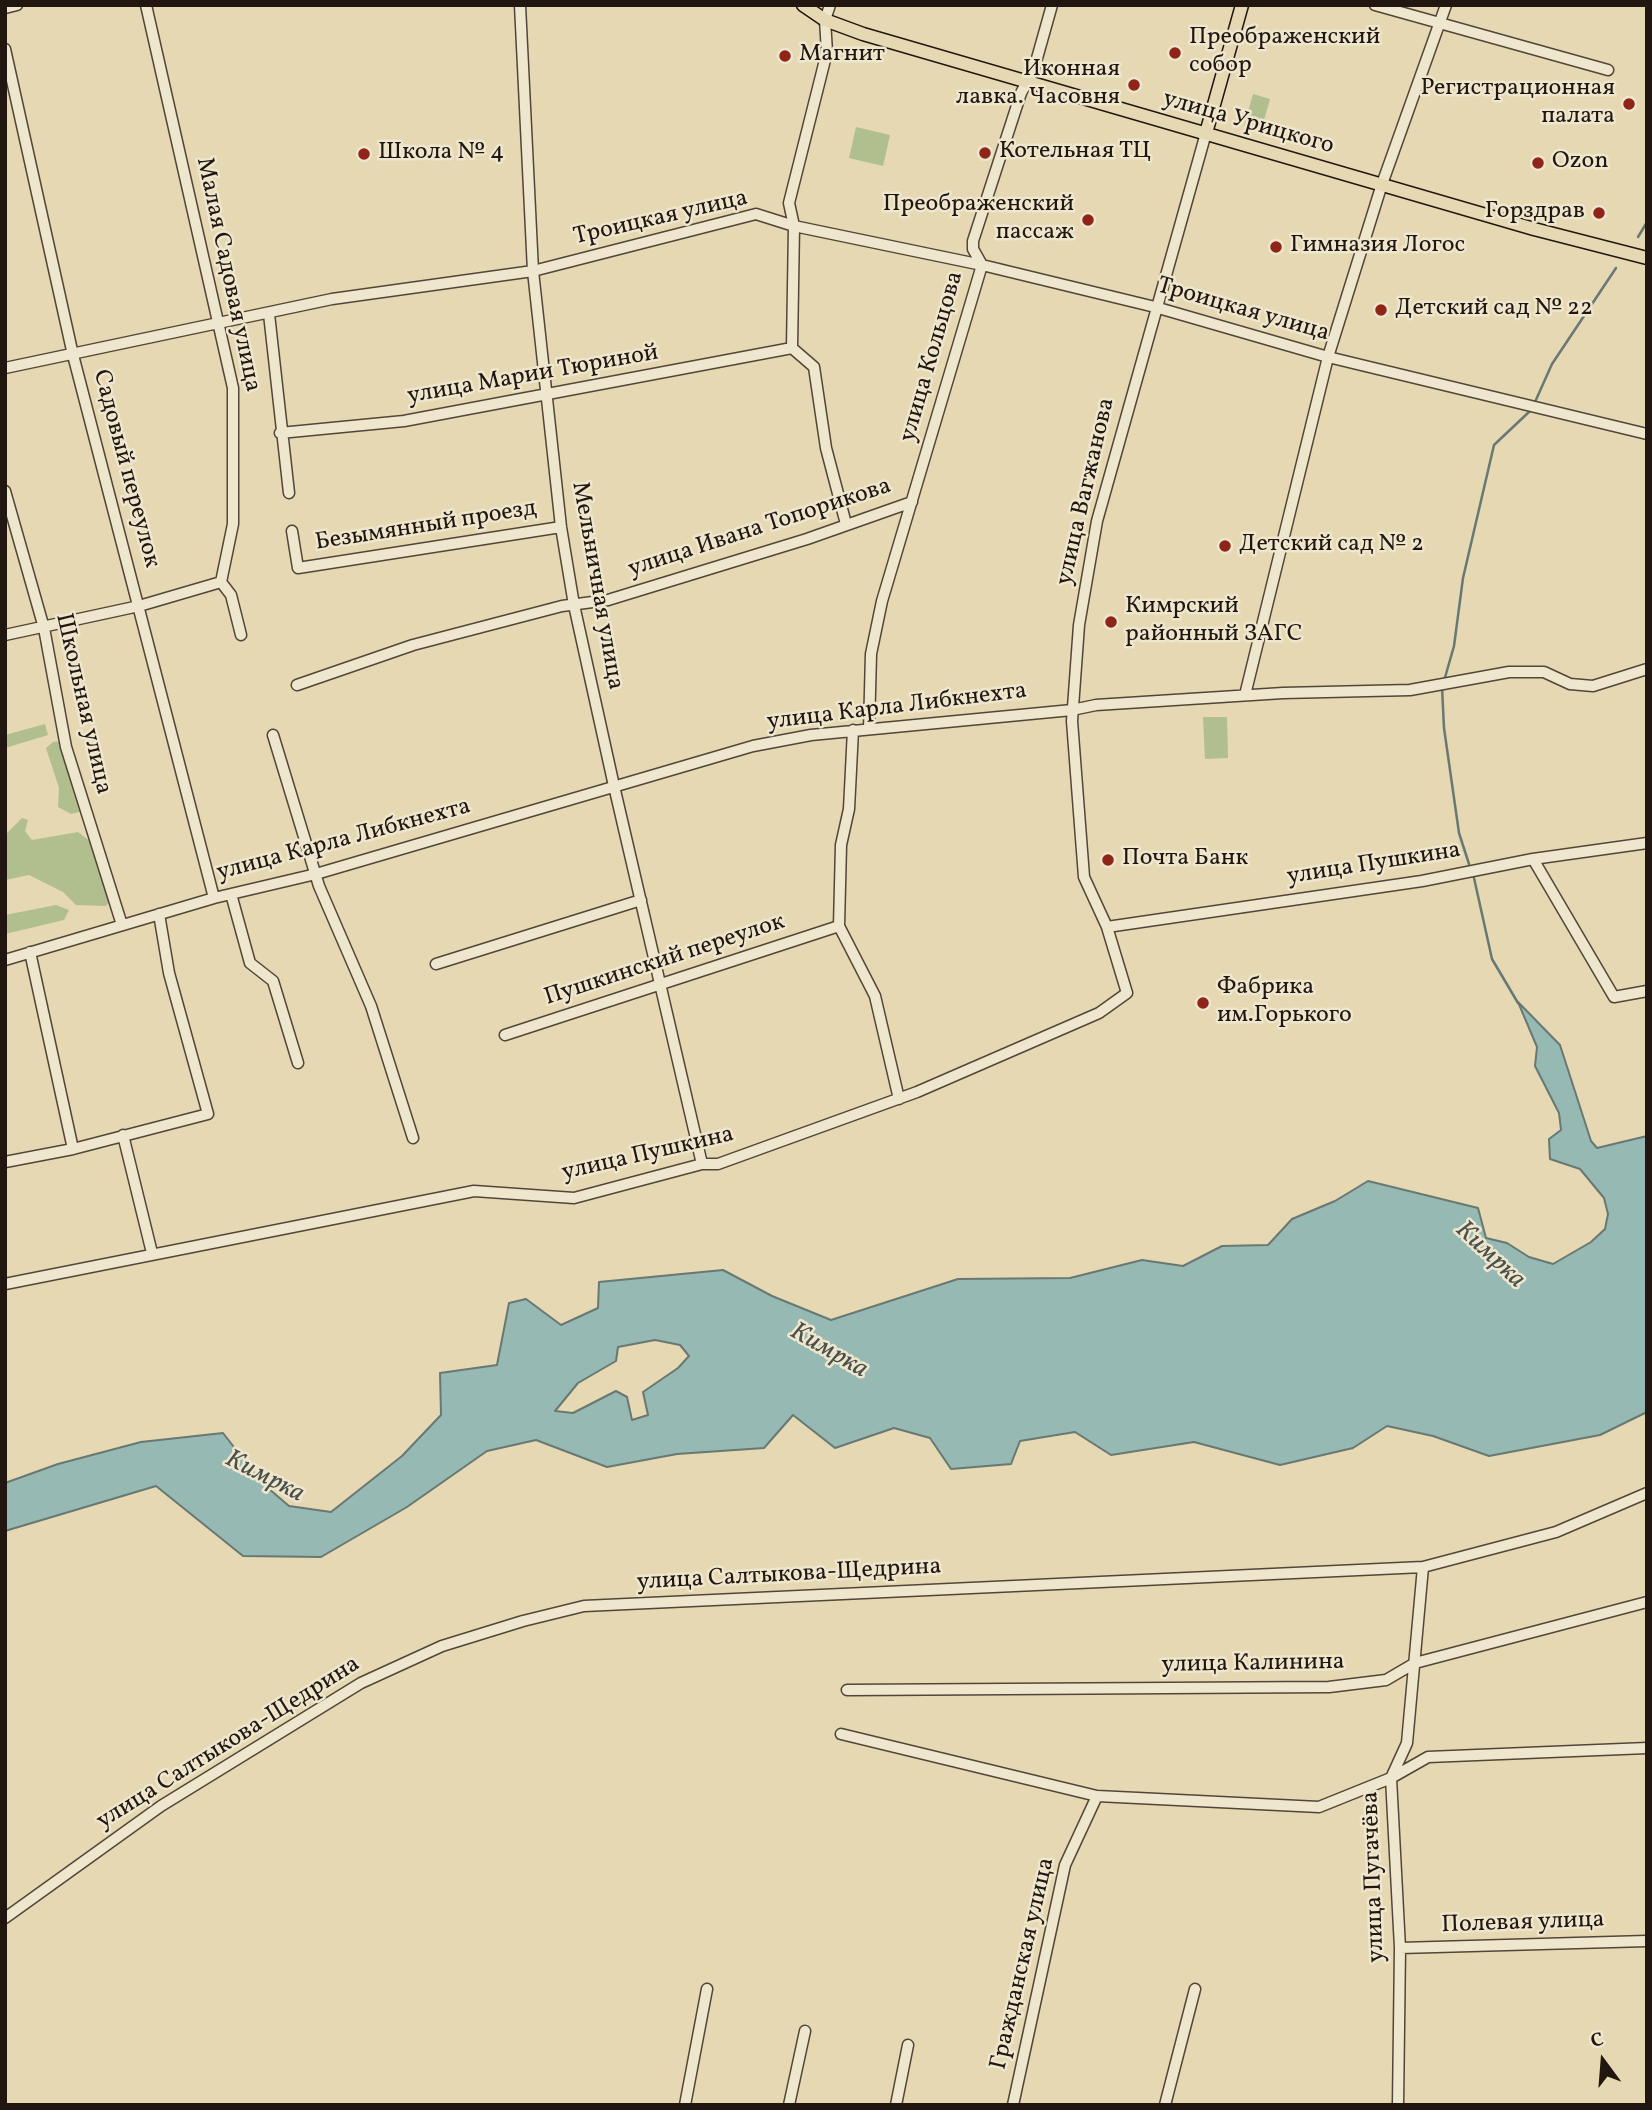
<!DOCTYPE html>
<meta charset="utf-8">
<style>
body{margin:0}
#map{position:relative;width:1652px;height:2110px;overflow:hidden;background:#e5d8b2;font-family:Vollkorn,serif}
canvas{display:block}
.frame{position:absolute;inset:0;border:7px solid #211610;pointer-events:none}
.north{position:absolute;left:1568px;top:2026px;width:70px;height:70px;-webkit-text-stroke:5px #eee6cd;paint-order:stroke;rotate:344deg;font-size:19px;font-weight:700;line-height:28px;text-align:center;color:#211610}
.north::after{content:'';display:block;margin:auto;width:24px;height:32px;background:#211610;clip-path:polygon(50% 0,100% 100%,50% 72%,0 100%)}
</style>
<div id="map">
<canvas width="1652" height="2110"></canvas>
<div class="frame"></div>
<div class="north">С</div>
</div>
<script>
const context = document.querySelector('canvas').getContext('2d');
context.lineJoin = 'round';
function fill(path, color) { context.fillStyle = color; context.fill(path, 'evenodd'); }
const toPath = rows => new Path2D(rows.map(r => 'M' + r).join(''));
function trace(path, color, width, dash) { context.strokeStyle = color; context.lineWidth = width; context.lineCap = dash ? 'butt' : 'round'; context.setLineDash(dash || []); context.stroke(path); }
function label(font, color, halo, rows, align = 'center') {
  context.font = font + ' Vollkorn,serif'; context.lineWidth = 5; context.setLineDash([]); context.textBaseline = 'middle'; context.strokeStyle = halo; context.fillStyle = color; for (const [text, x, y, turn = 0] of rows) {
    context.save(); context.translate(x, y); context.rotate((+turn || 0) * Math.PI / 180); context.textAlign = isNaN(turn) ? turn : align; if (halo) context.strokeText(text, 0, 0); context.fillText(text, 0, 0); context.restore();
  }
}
fill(toPath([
 [1253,94,1270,99,1261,131,1244,126],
 [856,127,890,135,883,166,849,158],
 [1203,717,1227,717,1228,758,1205,759],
 [45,724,48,735,5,748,5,735],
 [62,741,83,811,71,814,58,807,59,788,46,748,53,742],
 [22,818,28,820,25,831,32,840,78,832,91,842,112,898,106,906,76,905,63,892,29,875,5,880,5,835],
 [56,905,69,910,64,920,5,934,5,915]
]), '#b1bf8e');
const water = toPath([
 [1518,1002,1560,1045,1591,1141,1597,1148,1647,1136,1647,1412,1600,1435,1489,1456,1433,1436,1387,1426,1353,1448,1280,1465,1194,1442,1111,1455,1075,1432,1020,1441,1011,1464,951,1469,930,1438,894,1428,835,1448,793,1415,764,1448,677,1454,607,1467,536,1440,487,1451,407,1507,321,1557,243,1556,156,1486,5,1531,5,1483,58,1464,141,1442,223,1433,262,1483,289,1506,331,1512,402,1456,441,1415,440,1373,497,1365,509,1303,526,1299,561,1325,598,1308,599,1282,723,1270,772,1296,831,1320,958,1279,1070,1278,1142,1260,1183,1266,1222,1246,1268,1245,1292,1219,1335,1201,1368,1181,1478,1208,1486,1238,1507,1243,1529,1257,1553,1264,1591,1242,1605,1229,1608,1214,1604,1198,1580,1169,1550,1159,1549,1139,1561,1130,1559,1113,1535,1066,1537,1047,1518,1002],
 [655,1340,680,1345,689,1356,678,1368,643,1392,648,1415,632,1420,627,1397,616,1391,573,1413,555,1411,578,1383,616,1361,618,1347,655,1340]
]);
fill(water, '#97b9b3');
trace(water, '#687872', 2);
trace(toPath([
 [1638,237,1647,222],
 [1535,402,1552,364,1616,268],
 [1444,681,1454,646,1463,578,1494,445,1530,411],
 [1442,687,1444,728,1459,833,1469,864],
 [1474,878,1492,959,1518,1003]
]), '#687872', 2.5);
const minor = toPath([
 [146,5,233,388,233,524,221,582,231,595,241,635],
 [520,5,533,271,561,527,574,605,614,786,702,1164],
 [1375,5,1608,70],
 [5,8,17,5],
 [5,49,73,355,214,898],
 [269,314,289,493],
 [792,348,794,226,789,203,827,52,825,20,830,5],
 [792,348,814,367,826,448,846,524],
 [5,368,332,299,533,271,756,214,794,226,982,265,1155,307,1328,357,1647,434],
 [280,433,404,421,792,348],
 [5,491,44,628,66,747,122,925],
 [292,531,298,568,561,527],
 [5,635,139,606,221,582],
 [297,685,413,645,562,606,608,600,807,539,912,502],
 [1245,695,1328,357,1382,184,1446,5],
 [869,729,871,654,882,601,982,265,973,249,973,241,1021,93,1034,69,1052,5],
 [853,730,849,809,841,845,839,926,875,996,899,1099],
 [273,735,319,886,371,1006,413,1138],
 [1533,859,1614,997,1647,991],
 [231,894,250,963,273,981,298,1063],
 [1107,927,1422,881,1533,859,1647,843],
 [30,952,73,1149],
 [5,960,214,898,316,874,753,746,811,735,1072,710,1096,705,1283,693,1410,690,1509,672,1544,672,1570,684,1593,686,1647,669],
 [436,964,641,900],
 [505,1035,839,926],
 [123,1135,152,1253],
 [5,1162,73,1149,208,1114,169,973,159,914],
 [5,1284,474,1191,574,1198,702,1164,718,1164,917,1092,1099,1013,1127,993,1107,927,1084,877,1072,721,1079,625,1097,521,1206,133],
 [847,1690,1329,1687,1386,1680,1415,1663,1647,1602],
 [841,1734,1097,1796,1319,1807,1391,1778,1428,1757,1647,1748],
 [5,1918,161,1806,361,1683,442,1646,523,1621,584,1606,1423,1567,1556,1532,1647,1493],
 [1400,1948,1647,1941],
 [685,2105,707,1989],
 [789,2105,805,2031],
 [896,2105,908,2045],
 [1013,2105,1065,1865,1097,1796],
 [1165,2105,1195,1989],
 [1398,2105,1400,1948,1391,1778,1407,1743,1423,1567]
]);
const major = toPath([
 [803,5,825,20,863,34,1534,229,1647,258],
 [1206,133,1242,5]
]);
trace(minor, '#524638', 13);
trace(major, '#211610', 15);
trace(minor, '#eee6cd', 10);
trace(major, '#e5d8b2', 12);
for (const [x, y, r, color] of [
 [1175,53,7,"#8f2418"],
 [785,56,7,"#8f2418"],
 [1134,85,7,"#8f2418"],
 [1629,104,7,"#8f2418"],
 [985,153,7,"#8f2418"],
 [364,154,7,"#8f2418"],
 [1538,163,7,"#8f2418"],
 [1599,213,7,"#8f2418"],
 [1088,220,7,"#8f2418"],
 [1276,247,7,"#8f2418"],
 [1381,310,7,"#8f2418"],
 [1225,546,7,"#8f2418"],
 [1111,622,7,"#8f2418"],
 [1108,860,7,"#8f2418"],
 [1203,1003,7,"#8f2418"]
]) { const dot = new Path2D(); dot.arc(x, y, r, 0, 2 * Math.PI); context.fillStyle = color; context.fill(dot); trace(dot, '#eee6cd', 2.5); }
label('24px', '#211610', '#eee6cd', [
 ["Преображенский",1189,39],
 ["собор",1189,67],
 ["Магнит",799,56],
 ["Иконная",1120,71,"right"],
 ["лавка. Часовня",1120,99,"right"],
 ["Регистрационная",1615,90,"right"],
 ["палата",1615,118,"right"],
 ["Котельная ТЦ",999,153],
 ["Школа № 4",378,154],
 ["Ozon",1552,163],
 ["Преображенский",1074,206,"right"],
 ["пассаж",1074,234,"right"],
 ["Горздрав",1585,213,"right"],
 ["Гимназия Логос",1290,247],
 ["Детский сад № 22",1395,310],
 ["Детский сад № 2",1239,546],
 ["Кимрский",1125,608],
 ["районный ЗАГС",1125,636],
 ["Почта Банк",1122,860],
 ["Фабрика",1217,989],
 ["им.Горького",1217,1017]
], 'left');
label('24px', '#211610', '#eee6cd', [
 ["улица Урицкого",1248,124,16],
 ["Троицкая улица",661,219,-13],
 ["Малая Садовая улица",227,275,78],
 ["Троицкая улица",1243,311,16],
 ["улица Кольцова",933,357,-74],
 ["улица Марии Тюриной",533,376,-10],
 ["Садовый переулок",125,469,75],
 ["улица Вагжанова",1087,492,-77],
 ["Безымянный проезд",426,527,-9],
 ["улица Ивана Топорикова",760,529,-18],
 ["Мельничная улица",596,586,80],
 ["Школьная улица",82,704,77],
 ["улица Карла Либкнехта",897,708,-7],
 ["улица Карла Либкнехта",344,841,-15],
 ["улица Пушкина",1374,865,-9],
 ["Пушкинский переулок",665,961,-18],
 ["улица Пушкина",648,1155,-13],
 ["улица Салтыкова-Щедрина",789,1576,-3],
 ["улица Калинина",1253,1665,-1],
 ["улица Салтыкова-Щедрина",229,1744,-32],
 ["улица Пугачёва",1375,1877,-92],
 ["Полевая улица",1523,1924,-2],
 ["Гражданская улица",1024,1964,-77]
]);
label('italic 26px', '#4a4f49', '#eee6cd', [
 ["Кимрка",1489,1256,43],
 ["Кимрка",828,1352,30],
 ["Кимрка",264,1478,27]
]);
</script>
